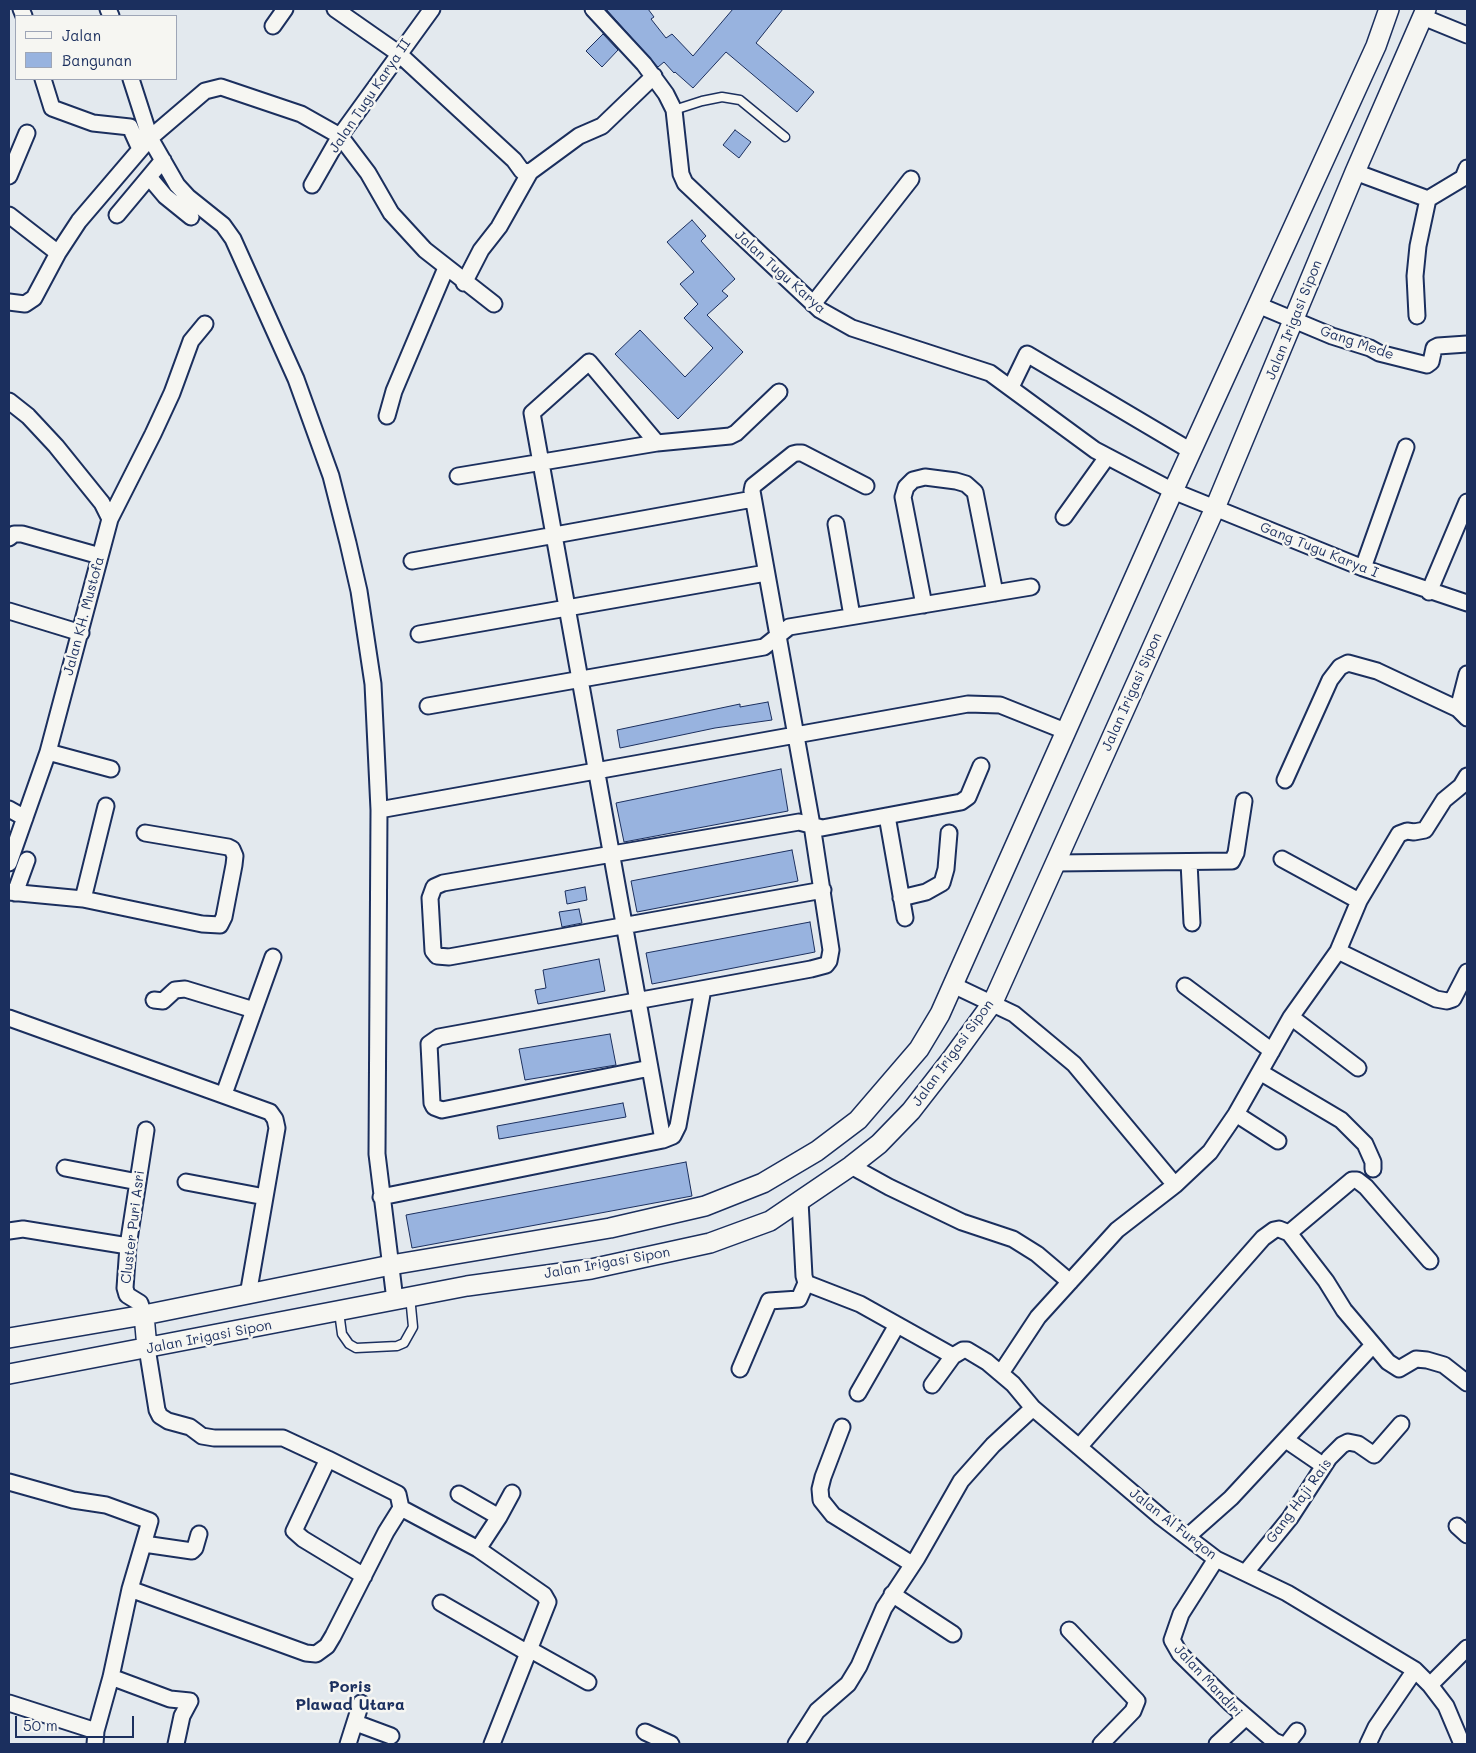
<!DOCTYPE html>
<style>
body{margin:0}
#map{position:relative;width:1476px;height:1753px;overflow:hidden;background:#e3e9ee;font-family:Mali,sans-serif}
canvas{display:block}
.frame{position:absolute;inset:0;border:10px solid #1b2f5e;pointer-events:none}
.legend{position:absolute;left:15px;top:15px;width:162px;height:65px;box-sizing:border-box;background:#f6f6f2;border:1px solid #9ea6b7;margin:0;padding:6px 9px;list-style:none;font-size:15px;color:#1b2f5e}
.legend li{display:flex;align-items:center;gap:10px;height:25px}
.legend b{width:25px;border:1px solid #9ea6b7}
.scale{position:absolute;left:15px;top:1716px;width:119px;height:22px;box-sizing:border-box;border:2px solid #1b2f5e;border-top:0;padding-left:6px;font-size:15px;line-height:18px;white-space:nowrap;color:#1b2f5e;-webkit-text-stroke:4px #f6f6f2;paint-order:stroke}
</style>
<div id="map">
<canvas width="1476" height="1753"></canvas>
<div class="frame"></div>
<ul class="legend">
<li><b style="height:6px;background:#f6f6f2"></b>Jalan</li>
<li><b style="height:14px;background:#98b3df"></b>Bangunan</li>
</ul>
<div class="scale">50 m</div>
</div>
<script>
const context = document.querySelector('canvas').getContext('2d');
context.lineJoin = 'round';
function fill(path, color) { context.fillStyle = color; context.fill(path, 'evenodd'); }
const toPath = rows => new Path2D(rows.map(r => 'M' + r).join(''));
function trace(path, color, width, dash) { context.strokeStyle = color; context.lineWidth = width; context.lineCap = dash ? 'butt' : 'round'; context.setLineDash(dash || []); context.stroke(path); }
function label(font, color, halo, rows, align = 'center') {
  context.font = font + ' Mali,sans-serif'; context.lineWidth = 5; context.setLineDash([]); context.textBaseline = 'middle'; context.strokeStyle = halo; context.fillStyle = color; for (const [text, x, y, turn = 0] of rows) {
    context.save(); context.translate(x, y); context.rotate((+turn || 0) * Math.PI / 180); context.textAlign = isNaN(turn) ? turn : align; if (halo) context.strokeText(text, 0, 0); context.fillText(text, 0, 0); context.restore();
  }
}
const building = toPath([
 [606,9,648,9,654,17,651,19,666,38,672,34,693,56,733,9,783,9,756,43,814,92,797,112,726,52,693,88,675,72,674,73,664,62,658,67,606,9],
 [603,34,618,50,602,67,586,51,603,34],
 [735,130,751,142,739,158,723,145,735,130],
 [692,220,706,236,701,241,735,279,722,291,728,296,707,315,743,352,678,419,615,354,640,330,685,377,713,348,684,318,698,304,680,284,694,272,667,242,692,220],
 [768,702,772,720,715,728,620,748,617,730,740,704,740,707,768,702],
 [781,769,788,811,624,842,616,803,781,769],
 [792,850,798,881,637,912,631,881,792,850],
 [585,887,587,900,567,904,565,891,585,887],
 [579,909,582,923,562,927,559,912,579,909],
 [810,922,815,952,652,984,646,953,810,922],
 [599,959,605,991,538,1004,535,990,546,988,543,970,599,959],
 [610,1034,616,1065,525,1080,519,1049,610,1034],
 [623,1103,626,1117,499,1139,497,1126,623,1103],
 [686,1162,692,1196,412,1248,406,1215,686,1162]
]);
fill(building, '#98b3df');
trace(building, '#1b2f5e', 1);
const service = toPath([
 [674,110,702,101,722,97,740,100,785,137],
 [339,1312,342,1334,349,1344,356,1348,397,1346,404,1343,413,1327,410,1296]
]);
const minor = toPath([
 [21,9,24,16],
 [108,9,111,16],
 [335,9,398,53,514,160,522,171,530,172,579,136,602,126,654,76],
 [593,9,644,64,666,94,674,110,681,174,685,183,820,310,852,328,990,373,1095,450,1173,491,1363,568,1467,603],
 [1423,17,1467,35],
 [273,26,285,9],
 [43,79,52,108,93,123,130,127,140,149],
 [131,79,150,138,177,185,188,197,223,225,233,239,296,379,331,476,348,543,359,591,373,684,379,810,377,1154,395,1300],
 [1355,172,1428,199],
 [9,176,27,133],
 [149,177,165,196,191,217],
 [312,185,340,136,432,9],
 [9,215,58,253],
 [117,215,163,160],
 [464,283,481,250,499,227,530,172],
 [9,302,25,304,34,298,58,253,79,221,150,138,205,91,221,87,301,114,340,136,368,173,391,213,425,250,494,304],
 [813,304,911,179],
 [1258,305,1332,336,1370,348,1379,353,1427,365,1431,362,1434,348,1438,346,1467,344],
 [1417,316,1415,276,1418,246,1428,199,1463,178,1467,168],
 [1011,387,1027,354,1191,451],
 [9,401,28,416,56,446,102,503,110,519,48,752,9,863],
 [387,416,394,391,446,268],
 [657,443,589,362,532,413,663,1140],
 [458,476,657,443,730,436,736,433,779,392],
 [1064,517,1107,457],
 [110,519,153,434,172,393,191,341,205,324],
 [836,524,852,616],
 [9,538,14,534,22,534,100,556],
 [412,561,753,499],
 [1363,568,1406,447],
 [1429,592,1467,502],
 [924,605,903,497,906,487,913,480,925,477,956,481,966,484,975,492,995,593],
 [9,611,81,633],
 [419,634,766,573],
 [428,706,764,647,789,627,1031,587],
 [1458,709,1467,674],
 [48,752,111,769],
 [1285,780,1330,680,1340,667,1348,663,1377,671,1458,709,1467,718],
 [9,809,25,818],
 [379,810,968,704,1000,705,1065,731],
 [887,816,905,918],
 [1282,859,1359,901],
 [1189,862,1192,923],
 [1055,863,1232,861,1236,853,1244,801],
 [823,890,449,957,437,956,433,951,430,898,434,887,443,883,799,822,822,828,961,802,968,797,981,766],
 [9,892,83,899,202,924,220,925,224,917,234,865,235,856,232,849,228,847,145,833],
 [15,893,27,860],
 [901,898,926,892,942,883,946,869,949,833],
 [83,899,106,806],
 [1338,951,1436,999,1447,1001,1453,999,1467,972],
 [953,985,1014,1014,1074,1064,1175,1185],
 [1185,986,1272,1051],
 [154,1000,163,1001,175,990,185,989,254,1010],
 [1291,1017,1358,1068],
 [9,1018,270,1112,275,1119,277,1128,248,1295],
 [650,1068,442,1110,434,1107,432,1103,429,1044,439,1037,811,969,826,965,829,961,831,950,812,825,752,491,753,486,793,454,797,453,802,453,866,486],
 [1260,1072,1341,1120,1365,1144,1373,1162,1373,1169],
 [224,1094,273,957],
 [1236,1114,1278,1141],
 [851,1166,889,1187,962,1222,1013,1239,1037,1254,1070,1282],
 [65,1168,138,1182],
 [186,1182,265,1197],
 [381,1197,663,1140,673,1136,678,1126,703,989],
 [800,1201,804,1276,806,1283,860,1304,953,1356],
 [9,1231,23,1229,128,1246],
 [1289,1233,1352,1180,1357,1180,1366,1187,1430,1261],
 [144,1315,140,1303,127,1295,125,1288,128,1246,146,1130],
 [147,1348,157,1410,160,1416,168,1421,190,1427,202,1436,214,1438,283,1438,328,1459,398,1494,401,1508,478,1549,544,1595,548,1602,492,1744],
 [740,1369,769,1301,799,1299,806,1283],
 [1001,1373,1038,1317,1117,1230,1175,1185,1210,1152,1236,1114,1291,1017,1338,951,1359,901,1399,834,1407,831,1414,832,1425,830,1444,800,1461,786,1467,776],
 [932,1385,953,1356,963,1350,967,1350,987,1362,1013,1384,1033,1408,1079,1447,1161,1517,1216,1559,1287,1593,1415,1670,1430,1685,1446,1706,1462,1744],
 [858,1393,897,1325],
 [842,1427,823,1477,820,1489,821,1500,833,1515,912,1564],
 [1286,1440,1324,1466],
 [1079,1447,1263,1238,1274,1230,1279,1229,1289,1233,1326,1281,1344,1310,1388,1362,1399,1369,1416,1359,1427,1360,1444,1365,1467,1383],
 [328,1459,294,1531,303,1539,364,1576],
 [9,1482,73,1500,106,1505,150,1521,130,1589,111,1677,96,1731],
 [459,1494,499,1517],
 [1457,1526,1467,1535],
 [1187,1537,1231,1498,1373,1345],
 [144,1544,192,1551,195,1548,199,1534],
 [478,1549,499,1517,512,1493],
 [1216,1559,1181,1614,1172,1640,1180,1654,1230,1703,1274,1741,1281,1744],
 [1246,1572,1290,1518,1329,1458,1342,1445,1348,1442,1358,1444,1374,1455,1401,1424],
 [130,1589,306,1653,316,1654,327,1646,333,1636,386,1532,401,1508],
 [892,1594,953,1634],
 [441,1603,528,1653],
 [1069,1630,1137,1701,1133,1711,1101,1744],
 [529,1649,588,1682],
 [111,1677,170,1699,190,1701,182,1716,176,1744],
 [1430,1685,1467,1648],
 [9,1703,96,1731,95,1744],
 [356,1723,391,1736],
 [645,1732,671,1744],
 [348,1744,361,1703],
 [796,1744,817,1711,848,1684,859,1666,884,1608,917,1558,961,1481,993,1445,1033,1408],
 [1217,1744,1246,1717],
 [1287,1744,1297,1731],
 [1368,1744,1376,1727,1415,1670]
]);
const tertiary = toPath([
 [144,1315,147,1348],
 [9,1338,144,1315,391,1265,610,1228,705,1206,763,1183,817,1151,858,1120,919,1049,940,1014,1173,491,1376,46,1389,9],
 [9,1374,467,1286,591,1269,710,1243,770,1221,851,1166,879,1144,911,1111,953,1057,993,1002,1215,508,1355,172,1426,9]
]);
trace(service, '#1b2f5e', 11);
trace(minor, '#1b2f5e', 19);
trace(tertiary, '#1b2f5e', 22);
trace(service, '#f6f6f2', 8);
trace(minor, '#f6f6f2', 15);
trace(tertiary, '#f6f6f2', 19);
label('14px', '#1b2f5e', '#f6f6f2', [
 ["Jalan Tugu Karya II",370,96,-56],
 ["Jalan Tugu Karya",780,272,42],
 ["Jalan Irigasi Sipon",1294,320,-68],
 ["Gang Mede",1357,343,19],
 ["Gang Tugu Karya I",1319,550,22],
 ["Jalan KH. Mustofa",84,616,-75],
 ["Jalan Irigasi Sipon",1132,692,-66],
 ["Jalan Irigasi Sipon",953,1053,-54],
 ["Cluster Puri Asri",133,1227,-83],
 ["Jalan Irigasi Sipon",607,1263,-10],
 ["Jalan Irigasi Sipon",209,1337,-11],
 ["Gang Haji Rais",1299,1501,-54],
 ["Jalan Al Furqon",1173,1524,38],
 ["Jalan Mandiri",1208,1681,47]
]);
label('bold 16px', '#1b2f5e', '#f6f6f2', [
 ["Poris",350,1687],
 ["Plawad Utara",350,1705]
]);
</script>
